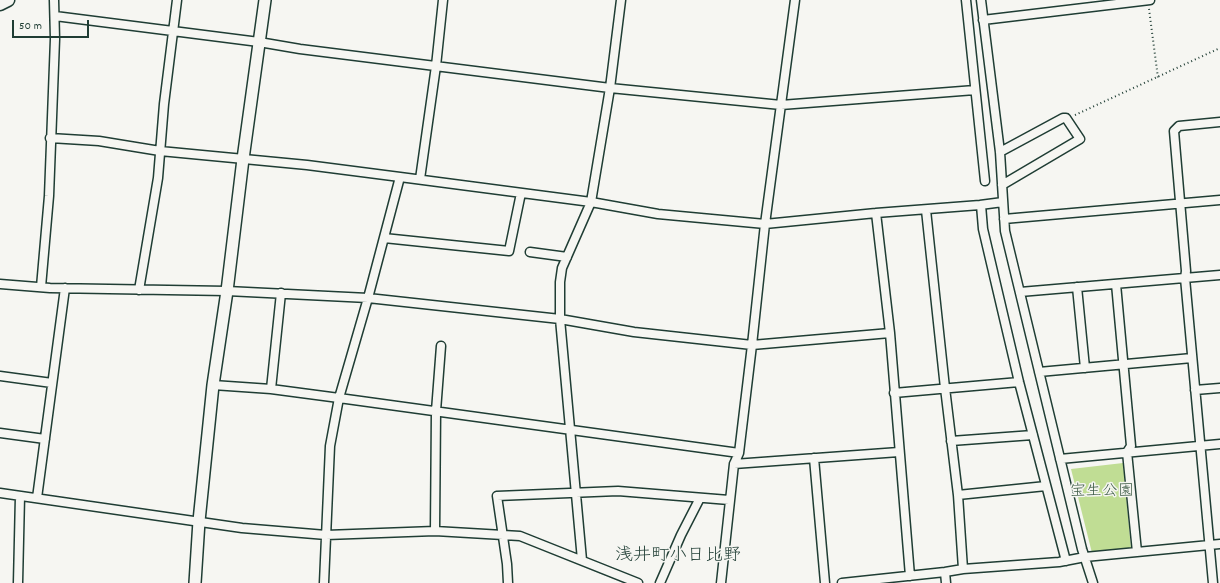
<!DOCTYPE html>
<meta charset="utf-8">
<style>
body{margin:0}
#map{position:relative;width:1220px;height:583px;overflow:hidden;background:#f6f6f2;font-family:Dekko,sans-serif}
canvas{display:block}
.scale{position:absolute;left:12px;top:20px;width:77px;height:18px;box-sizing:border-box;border:2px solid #1f3d34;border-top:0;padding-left:5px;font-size:12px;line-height:14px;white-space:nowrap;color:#1f3d34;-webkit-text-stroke:3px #f6f6f2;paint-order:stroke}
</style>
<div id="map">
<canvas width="1220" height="583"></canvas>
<div class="scale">50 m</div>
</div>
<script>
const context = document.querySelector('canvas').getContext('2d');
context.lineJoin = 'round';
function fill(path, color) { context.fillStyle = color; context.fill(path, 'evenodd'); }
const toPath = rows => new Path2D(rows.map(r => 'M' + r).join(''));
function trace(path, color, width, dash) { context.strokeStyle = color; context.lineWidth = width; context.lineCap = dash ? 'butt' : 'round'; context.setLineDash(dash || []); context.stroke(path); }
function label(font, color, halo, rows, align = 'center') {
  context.font = font + ' Dekko,"Klee One",sans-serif'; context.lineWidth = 3; context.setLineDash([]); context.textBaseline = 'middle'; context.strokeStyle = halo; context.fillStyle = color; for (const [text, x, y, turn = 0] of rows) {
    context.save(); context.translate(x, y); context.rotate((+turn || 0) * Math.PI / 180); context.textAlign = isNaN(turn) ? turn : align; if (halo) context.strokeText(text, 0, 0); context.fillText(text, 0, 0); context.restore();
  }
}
fill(toPath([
 [1123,463,1131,548,1092,553,1071,469]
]), '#c0dd94');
const minor = toPath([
 [966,0,985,181],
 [981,0,1000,152,1005,231,1082,549,1093,583],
 [55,16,259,42,300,49,610,88,781,105,975,90],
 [983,20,1150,0],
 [50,138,99,141,160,151,307,165,400,177,591,202,658,214,765,224,876,213,980,205,1003,202],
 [1000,152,1063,118,1066,118,1080,139,1002,185],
 [420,179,436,66,443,0],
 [981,205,983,229,1019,382,1066,561],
 [926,210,945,388,958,495,963,569],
 [876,213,890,333,910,576],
 [1004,219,1220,200],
 [384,238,509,251,521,193],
 [530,252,567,257],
 [0,284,50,288,227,291,368,298,560,319,634,332,752,345,890,333],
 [1116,284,1131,446,1127,452,1137,552],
 [41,287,49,196,55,39,54,0],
 [1077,287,1085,368],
 [139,290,158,178,164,104,177,0],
 [1020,292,1220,275],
 [1039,372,1192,358],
 [0,376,52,383],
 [213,385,271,389,339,398,739,453],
 [271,389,281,293],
 [1195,390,1220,388],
 [894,393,1019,382],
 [0,433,45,439],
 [951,441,1033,435],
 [814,458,825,583],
 [1060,459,1220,444],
 [734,464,899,452],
 [0,493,242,528,326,535,435,531,520,536,638,583],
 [958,495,1046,486],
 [37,498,65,288],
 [435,531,436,411,441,346],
 [582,560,560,319,560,282,562,268,591,202,610,88,621,0],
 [945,572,946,583],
 [18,583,20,496],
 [324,583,330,446,339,398,368,298,400,177],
 [508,583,507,564,497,496,618,491,729,500],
 [660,583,681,535,700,498],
 [721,583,734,464,739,453,752,345,765,224,795,0],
 [842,583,945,572,963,569,1059,562,1085,557,1220,544],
 [1213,583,1185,278,1186,271,1174,131,1179,126,1220,122]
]);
const tertiary = toPath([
 [195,583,199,521,213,385,227,291,243,159,265,0]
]);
const secondary = toPath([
 [0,4,8,0]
]);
trace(minor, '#1f3d34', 11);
trace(tertiary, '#1f3d34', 14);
trace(secondary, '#1f3d34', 15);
trace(toPath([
 [1149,9,1158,78],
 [1075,115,1220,48]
]), '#1f3d34', 2, [1, 3]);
trace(minor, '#f6f6f2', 8);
trace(tertiary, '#f6f6f2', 11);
trace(secondary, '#f6f6f2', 12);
label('16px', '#3f5d47', '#f6f6f2', [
 ["宝生公園",1102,493]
]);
label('18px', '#1f3d34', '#f6f6f2', [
 ["浅井町小日比野",678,558]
]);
</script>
